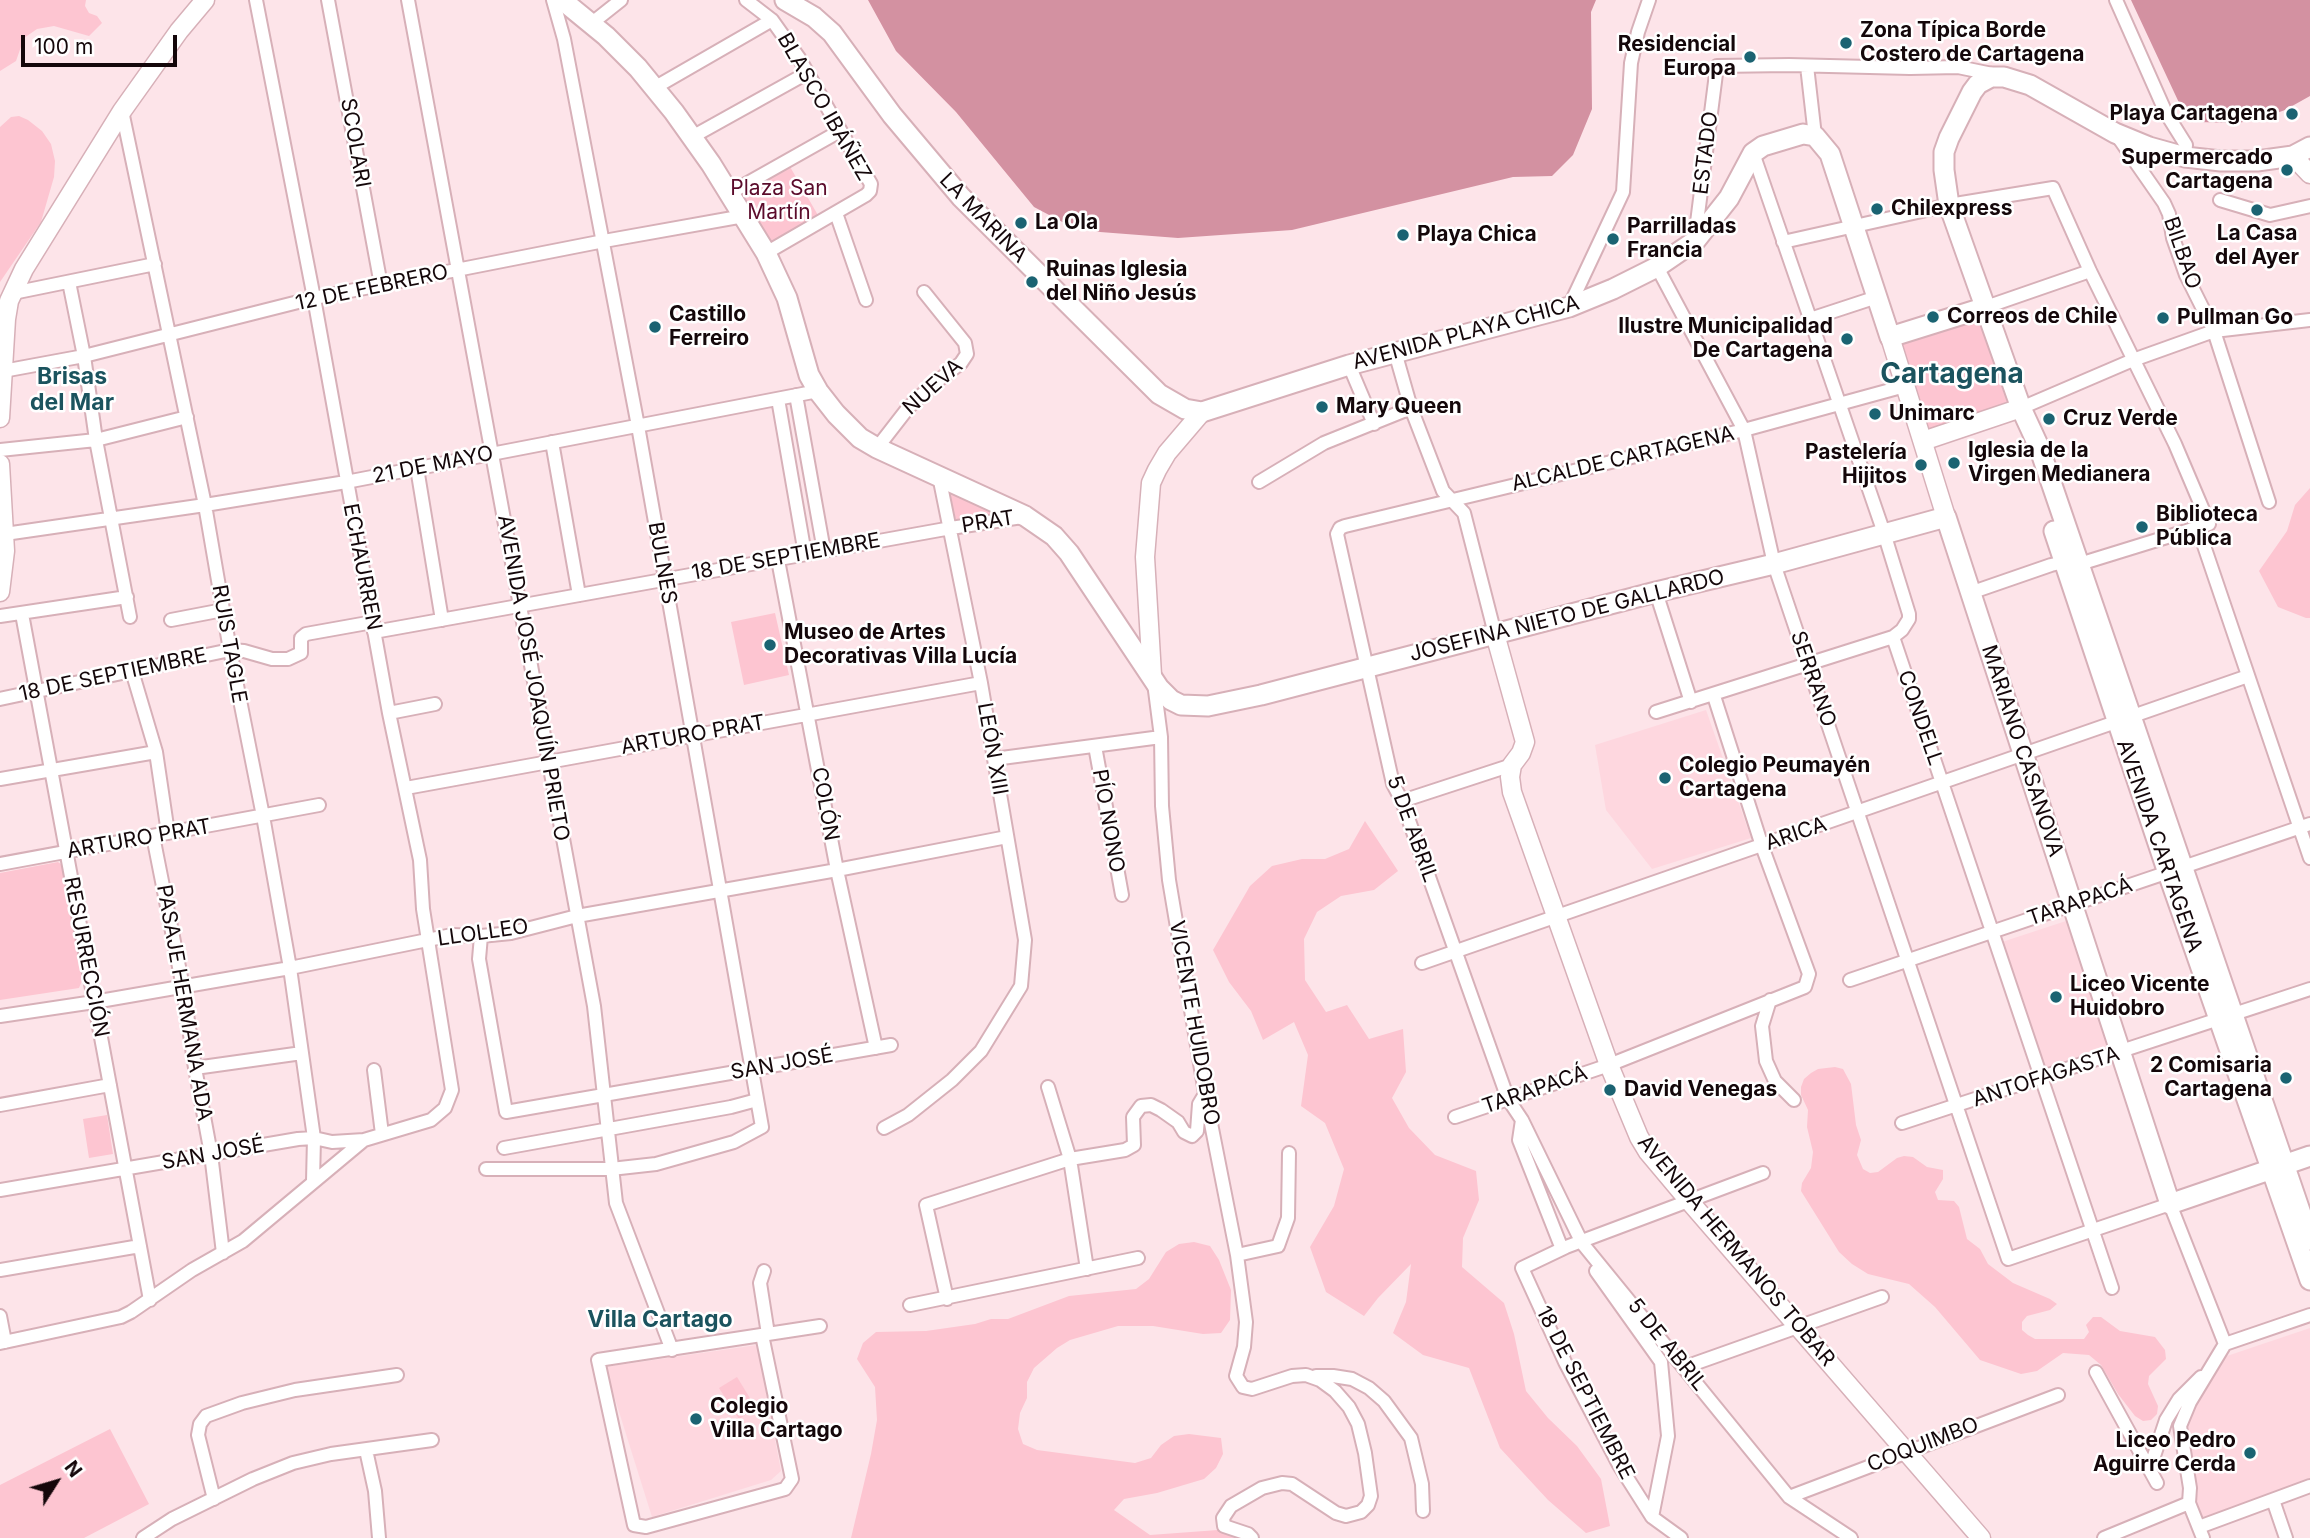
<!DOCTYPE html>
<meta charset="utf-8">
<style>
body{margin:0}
#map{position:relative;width:2310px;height:1538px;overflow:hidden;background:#fde4e9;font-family:Inter,sans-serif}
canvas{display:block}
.north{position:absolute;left:21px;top:1447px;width:70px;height:70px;-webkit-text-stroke:5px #fff;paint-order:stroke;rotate:53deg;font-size:19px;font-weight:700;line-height:28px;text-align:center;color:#14070a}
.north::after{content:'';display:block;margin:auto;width:24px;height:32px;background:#14070a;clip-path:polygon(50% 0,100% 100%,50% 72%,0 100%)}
.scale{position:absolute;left:21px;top:35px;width:156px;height:32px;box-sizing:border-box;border:4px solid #14070a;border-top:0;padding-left:9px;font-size:21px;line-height:24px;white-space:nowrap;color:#14070a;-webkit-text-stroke:5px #fff;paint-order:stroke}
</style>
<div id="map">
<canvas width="2310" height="1538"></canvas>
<div class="north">N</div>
<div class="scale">100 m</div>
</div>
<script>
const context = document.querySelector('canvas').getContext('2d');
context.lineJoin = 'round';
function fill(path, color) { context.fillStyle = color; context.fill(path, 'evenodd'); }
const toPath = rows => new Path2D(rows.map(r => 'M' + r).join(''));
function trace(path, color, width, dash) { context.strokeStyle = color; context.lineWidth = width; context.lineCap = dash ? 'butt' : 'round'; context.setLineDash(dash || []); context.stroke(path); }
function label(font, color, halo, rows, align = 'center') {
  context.font = font + ' Inter,sans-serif'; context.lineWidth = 5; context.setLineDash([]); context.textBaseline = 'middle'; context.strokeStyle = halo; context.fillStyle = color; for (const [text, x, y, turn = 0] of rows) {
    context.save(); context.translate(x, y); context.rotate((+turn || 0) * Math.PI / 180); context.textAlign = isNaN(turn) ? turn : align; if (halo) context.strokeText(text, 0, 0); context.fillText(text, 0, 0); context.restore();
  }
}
fill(toPath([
 [1706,710,1751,838,1652,869,1606,810,1595,745],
 [2066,921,2110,1052,2045,1074,2002,942],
 [2310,1328,2310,1481,2202,1522,2191,1506,2198,1493,2184,1425,2196,1399,2224,1357],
 [757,1345,781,1471,771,1480,652,1517,605,1367]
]), '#fed7df');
fill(toPath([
 [0,0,86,0,85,6,89,13,97,16,102,23,89,36,54,26,37,29,24,38,16,61,0,71],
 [19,116,28,120,42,131,51,144,55,161,54,177,41,222,0,282,0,127,11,117],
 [789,165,819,217,773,245,741,191],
 [1979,316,2008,405,1925,435,1896,342],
 [947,483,1011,513,956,521],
 [2310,488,2310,618,2306,618,2278,607,2259,571,2287,531,2295,505],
 [775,613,789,675,744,685,731,622],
 [1365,821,1398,871,1374,890,1341,896,1317,912,1304,939,1305,980,1326,1012,1347,1005,1369,1039,1403,1029,1406,1072,1392,1098,1409,1128,1435,1155,1476,1171,1479,1200,1463,1238,1462,1267,1504,1303,1514,1334,1526,1391,1548,1418,1577,1446,1601,1479,1610,1526,1586,1533,1548,1500,1500,1448,1469,1368,1423,1355,1393,1333,1406,1302,1411,1264,1378,1298,1364,1316,1326,1292,1310,1247,1334,1206,1344,1169,1325,1123,1301,1106,1308,1055,1294,1022,1263,1040,1251,1011,1229,982,1213,950,1250,886,1272,866,1302,859,1325,859,1349,849],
 [58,862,65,867,83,978,79,988,0,1000,0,873],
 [1835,1067,1843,1069,1851,1084,1856,1125,1861,1140,1857,1155,1863,1169,1870,1173,1878,1172,1897,1158,1904,1156,1913,1157,1927,1167,1943,1170,1943,1179,1935,1192,1938,1200,1954,1201,1959,1207,1967,1239,1980,1249,1988,1264,2013,1283,2050,1299,2057,1304,2050,1310,2027,1316,2022,1322,2022,1330,2028,1335,2035,1339,2084,1339,2089,1332,2086,1325,2093,1317,2101,1317,2120,1331,2155,1337,2165,1350,2166,1359,2149,1376,2148,1384,2158,1406,2157,1414,2151,1420,2143,1421,2135,1416,2118,1394,2101,1365,2089,1355,2063,1353,2037,1371,2021,1374,1980,1360,1935,1307,1909,1284,1868,1274,1852,1264,1839,1252,1801,1191,1802,1183,1811,1168,1813,1152,1807,1127,1808,1110,1801,1095,1801,1087,1804,1079,1811,1073,1818,1069],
 [107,1115,113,1154,89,1158,83,1119],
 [1194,1242,1210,1246,1219,1260,1231,1290,1230,1320,1221,1333,1203,1334,1153,1326,1118,1326,1070,1340,1057,1348,1034,1368,1027,1382,1027,1398,1020,1413,1018,1429,1023,1444,1037,1450,1135,1463,1151,1458,1161,1445,1174,1436,1189,1434,1221,1438,1223,1454,1216,1468,1204,1479,1157,1493,1124,1499,1114,1510,1150,1535,1218,1530,1237,1538,851,1538,871,1454,877,1420,875,1387,857,1359,863,1343,876,1332,926,1331,975,1324,991,1319,1008,1319,1069,1296,1136,1289,1149,1279,1166,1252,1179,1244],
 [737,1377,756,1408,739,1419,719,1388],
 [110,1429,149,1504,84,1538,0,1538,0,1485]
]), '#fdc5d1');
fill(toPath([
 [868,0,1596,0,1591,12,1592,109,1573,155,1552,176,1513,177,1292,230,1178,238,1100,232,1068,225,1034,207,956,112,896,51],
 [2131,0,2310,0,2310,96,2285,110,2263,118,2238,123,2198,122,2181,107]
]), '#d391a1');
const street = toPath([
 [328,0,381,285],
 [408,0,594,1006,616,1203,672,1350],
 [746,0,772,20,799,58,871,184,870,191,866,195,766,253],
 [2116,0,2166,113,2186,145,2185,157],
 [592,23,621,0],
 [1807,66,1815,136],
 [654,88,772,20],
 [122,111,205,505,230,650,263,816,290,968,314,1138,313,1181],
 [2116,134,2164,203,2169,214,2173,238,2186,275,2214,331,2269,502],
 [692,137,807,73],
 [730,193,840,131],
 [2220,200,2270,215,2310,206],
 [836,213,866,300],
 [1695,238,1717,66,1789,65,1910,68,1958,67,1997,75],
 [1783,242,1949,205,2053,188,2090,271,2175,444,2209,524,2086,562,2064,562,2051,565,1970,593],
 [1657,267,1744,430,1774,564,2008,1259,2170,1204,2225,1344],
 [69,282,84,356,96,440,130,617],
 [13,293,155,264],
 [1569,307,1623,192,1631,63,1638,32,1649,0],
 [1986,307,2090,271],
 [1810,319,1877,297],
 [1395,352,1411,408,1443,491,1464,513,1495,634],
 [1349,365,1374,424],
 [3,371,84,356,314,298,604,241,744,216],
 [796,395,824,551],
 [778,399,805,554],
 [2021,408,2133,360,2214,331,2310,320],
 [552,442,579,595],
 [877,448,908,408,932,385,961,363,967,354,965,343,924,292],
 [0,450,96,440,187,417],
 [417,468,442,620],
 [1259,482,1324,443,1411,408],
 [2198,528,2310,858],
 [5,534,205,505,346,482,818,391],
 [778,560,837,870,876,1048],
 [1656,592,1691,702],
 [22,614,150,1300],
 [0,616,127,597],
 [171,620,223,610],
 [374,632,951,528,1022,517],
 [1893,637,2112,1288],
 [132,671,156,752,168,833],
 [1154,683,1161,737,1162,806,1169,880,1205,1093,1237,1255,1246,1322,1244,1347,1236,1376,1243,1387,1252,1389,1292,1376,1306,1375,1320,1380,1335,1391,1349,1407,1358,1424,1365,1453,1371,1496,1368,1505,1361,1512,1346,1516,1336,1513,1292,1484,1282,1483,1262,1488,1231,1506,1223,1518,1224,1526,1248,1534,1252,1538],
 [0,699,230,650,244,651,272,659,288,659,301,653,301,638,306,634,373,622],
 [1656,712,1893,637,1902,630,1909,619,1909,614,1884,533,1753,153],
 [389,713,435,704],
 [1095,746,1122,895],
 [994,759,1161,737],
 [0,779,156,752],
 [406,788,981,683],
 [1402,801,1512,765],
 [153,836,183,987,195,1068,211,1154,223,1253],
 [0,864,319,805],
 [481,936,479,959,506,1112,891,1045],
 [1422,963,2248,676],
 [1850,980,2310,824],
 [1770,1000,1762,1026,1766,1061,1775,1081,1794,1100],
 [0,1016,94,1002,290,968,452,935,481,936,511,933,577,916,837,870,1007,837],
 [195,1068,302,1053],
 [374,1070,382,1134],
 [1048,1087,1070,1159,1087,1269],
 [0,1105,110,1085],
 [1455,1117,1609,1065,1805,987,1809,974,1762,846,1714,696],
 [1522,1120,1519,1140,1562,1249],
 [1902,1123,2310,989],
 [884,1128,908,1115,952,1080,981,1051,1021,986,1025,940,981,683,939,476],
 [504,1148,731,1107,757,1100],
 [486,1169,611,1169,656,1164,734,1142,762,1127,638,426,564,39,553,0],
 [0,1190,298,1139,314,1138,332,1142,364,1140,431,1120,445,1108,452,1090,423,909,420,860,389,713,314,298,256,0],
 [1237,1255,1278,1246,1288,1218,1289,1153],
 [0,1270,140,1246],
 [764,1271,760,1283,768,1334],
 [1596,1271,1661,1362,1668,1436,1652,1517,1681,1538],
 [947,1299,926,1205,1070,1159,1125,1150,1134,1145,1133,1117,1141,1106,1151,1105,1161,1110,1178,1122,1184,1132,1192,1136,1197,1131,1199,1104,1205,1094],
 [910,1305,1138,1258],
 [0,1316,5,1342],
 [762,1335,792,1479,785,1489,646,1527,634,1525,598,1360,820,1326],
 [0,1343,121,1317,131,1312,192,1270,243,1241,364,1140],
 [2225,1344,2310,1315],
 [1685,1367,1882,1297],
 [2096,1372,2157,1483],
 [1316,1376,1333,1376,1352,1379,1369,1388,1384,1401,1411,1438,1422,1484,1423,1511],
 [366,1450,375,1491,379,1538],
 [2150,1468,2166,1420,2179,1399,2201,1377],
 [1789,1497,2058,1395],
 [214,1499,198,1435,200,1424,206,1416,242,1403,295,1390,397,1375],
 [2273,1500,2286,1538],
 [1652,1517,1619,1465,1565,1362,1522,1268,1566,1247,1763,1173],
 [2199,1527,2310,1486],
 [143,1538,172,1519,253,1479,293,1463,331,1454,432,1440],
 [1851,1538,1789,1497,1582,1243,1522,1120,1508,1099,1402,801,1393,784,1337,534,1340,528,1345,526,1744,430,1905,386],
 [2104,1538,2189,1503],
 [2203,1538,2189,1503,2190,1488,2180,1426,2190,1402,2225,1344]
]);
const secondary = toPath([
 [2293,156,2310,174],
 [1890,337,1946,517],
 [0,418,6,319,9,301,24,269,122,111,179,31,205,0],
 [1923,441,2021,408],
 [0,464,5,551,0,592],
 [1495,634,1525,742,1521,753,1512,765,1510,777,1512,792,1609,1065,1639,1137,1648,1152,1690,1202,1981,1538],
 [1152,675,1145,557,1151,483,1157,470,1167,453,1202,412]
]);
const primary = toPath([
 [562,0,606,36,638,68,674,112,711,164,766,253,787,298,809,375,818,391,836,414,860,438,877,448,1025,516,1054,536,1069,553,1159,688,1171,700,1181,705,1208,706,1261,695,1656,592,1774,564,1946,517,2170,1204,2310,1156],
 [785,0,814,17,832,33,892,115,961,197,1159,394,1185,409,1202,412,1349,365,1569,307,1613,289,1657,267,1695,241,1729,198,1753,153,1763,146,1803,134,1815,136,1830,154,1890,337,1986,307],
 [2310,147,2293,156,2257,161,2221,161,2185,157,2149,147,2115,133,2030,85,2004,77,1991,77,1978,84,1972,92,1949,138,1944,152,1944,170,1949,205,2021,408,2039,447,2310,1240],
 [2054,531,2168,873,2310,1280]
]);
trace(street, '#d7b0b8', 16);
trace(secondary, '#d7b0b8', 21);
trace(primary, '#d7b0b8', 23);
trace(street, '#fff', 12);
trace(secondary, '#fff', 18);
trace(primary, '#fff', 19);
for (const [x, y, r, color] of [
 [1846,43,7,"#1b6372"],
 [1750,57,7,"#1b6372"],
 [2292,114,7,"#1b6372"],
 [2287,170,7,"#1b6372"],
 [1877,209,7,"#1b6372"],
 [2257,210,7,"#1b6372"],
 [1021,223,7,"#1b6372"],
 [1403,235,7,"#1b6372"],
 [1613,239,7,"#1b6372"],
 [1032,282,7,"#1b6372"],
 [1933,317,7,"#1b6372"],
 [2163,318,7,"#1b6372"],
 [655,327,7,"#1b6372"],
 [1847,339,7,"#1b6372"],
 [1322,407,7,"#1b6372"],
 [1875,414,7,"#1b6372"],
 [2049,419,7,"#1b6372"],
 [1954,463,7,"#1b6372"],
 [1921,465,7,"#1b6372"],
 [2142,527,7,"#1b6372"],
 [770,645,7,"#1b6372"],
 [1665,778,7,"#1b6372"],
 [2056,997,7,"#1b6372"],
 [2286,1078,7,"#1b6372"],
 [1610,1090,7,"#1b6372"],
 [696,1419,7,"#1b6372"],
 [2250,1453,7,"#1b6372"]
]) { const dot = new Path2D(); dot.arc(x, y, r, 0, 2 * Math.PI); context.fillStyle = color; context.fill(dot); trace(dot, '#fff', 2.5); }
label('bold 21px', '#14070a', '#fff', [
 ["Zona Típica Borde",1860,31],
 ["Costero de Cartagena",1860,55],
 ["Residencial",1736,45,"right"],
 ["Europa",1736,69,"right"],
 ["Playa Cartagena",2278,114,"right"],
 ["Supermercado",2273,158,"right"],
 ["Cartagena",2273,182,"right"],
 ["Chilexpress",1891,209],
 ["La Ola",1035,223],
 ["Parrilladas",1627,227],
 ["Francia",1627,251],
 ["La Casa",2257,234,"center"],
 ["del Ayer",2257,258,"center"],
 ["Playa Chica",1417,235],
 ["Ruinas Iglesia",1046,270],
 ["del Niño Jesús",1046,294],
 ["Castillo",669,315],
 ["Ferreiro",669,339],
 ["Correos de Chile",1947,317],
 ["Pullman Go",2177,318],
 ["Ilustre Municipalidad",1833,327,"right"],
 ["De Cartagena",1833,351,"right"],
 ["Mary Queen",1336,407],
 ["Unimarc",1889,414],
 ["Cruz Verde",2063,419],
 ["Iglesia de la",1968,451],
 ["Virgen Medianera",1968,475],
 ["Pastelería",1907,453,"right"],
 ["Hijitos",1907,477,"right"],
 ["Biblioteca",2156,515],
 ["Pública",2156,539],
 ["Museo de Artes",784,633],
 ["Decorativas Villa Lucía",784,657],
 ["Colegio Peumayén",1679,766],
 ["Cartagena",1679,790],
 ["Liceo Vicente",2070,985],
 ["Huidobro",2070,1009],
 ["2 Comisaria",2272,1066,"right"],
 ["Cartagena",2272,1090,"right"],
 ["David Venegas",1624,1090],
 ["Colegio",710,1407],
 ["Villa Cartago",710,1431],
 ["Liceo Pedro",2236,1441,"right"],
 ["Aguirre Cerda",2236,1465,"right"]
], 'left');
label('21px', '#14070a', '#fff', [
 ["BLASCO IBÁÑEZ",824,107,60],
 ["SCOLARI",355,143,80],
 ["ESTADO",1706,153,-83],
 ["LA MARINA",983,218,46],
 ["BILBAO",2182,253,71],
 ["12 DE FEBRERO",372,288,-12],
 ["AVENIDA PLAYA CHICA",1466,333,-15],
 ["NUEVA",933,387,-42],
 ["ALCALDE CARTAGENA",1623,459,-13],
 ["21 DE MAYO",433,465,-11],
 ["PRAT",988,522,-9],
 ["18 DE SEPTIEMBRE",786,557,-10],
 ["BULNES",662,563,80],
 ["ECHAURREN",362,567,79],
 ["JOSEFINA NIETO DE GALLARDO",1567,616,-14],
 ["RUIS TAGLE",229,644,80],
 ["18 DE SEPTIEMBRE",113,675,-12],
 ["AVENIDA JOSÉ JOAQUÍN PRIETO",533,678,80],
 ["SERRANO",1813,679,71],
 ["CONDELL",1920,718,71],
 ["ARTURO PRAT",693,735,-10],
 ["LEÓN XIII",992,749,80],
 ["MARIANO CASANOVA",2022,751,72],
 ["COLÓN",825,804,80],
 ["PÍO NONO",1108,821,80],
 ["5 DE ABRIL",1412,829,70],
 ["ARICA",1796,834,-19],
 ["ARTURO PRAT",139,839,-10],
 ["AVENIDA CARTAGENA",2159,846,71],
 ["TARAPACÁ",2080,902,-19],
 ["LLOLLEO",483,933,-8],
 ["RESURRECCIÓN",86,957,79],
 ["PASAJE HERMANA ADA",184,1003,80],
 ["VICENTE HUIDOBRO",1194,1023,80],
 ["SAN JOSÉ",782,1064,-10],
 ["ANTOFAGASTA",2046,1077,-18],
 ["TARAPACÁ",1535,1090,-19],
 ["SAN JOSÉ",213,1154,-10],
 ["AVENIDA HERMANOS TOBAR",1736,1251,50],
 ["5 DE ABRIL",1667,1345,51],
 ["18 DE SEPTIEMBRE",1585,1393,63],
 ["COQUIMBO",1923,1445,-21]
]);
label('21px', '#5b0b2b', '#fff', [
 ["Plaza San",779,189],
 ["Martín",779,213]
]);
label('bold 23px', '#1b535e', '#fff', [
 ["Brisas",72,377],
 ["del Mar",72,403],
 ["Villa Cartago",660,1320]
]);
label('bold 28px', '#1b535e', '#fff', [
 ["Cartagena",1952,375]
]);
</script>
